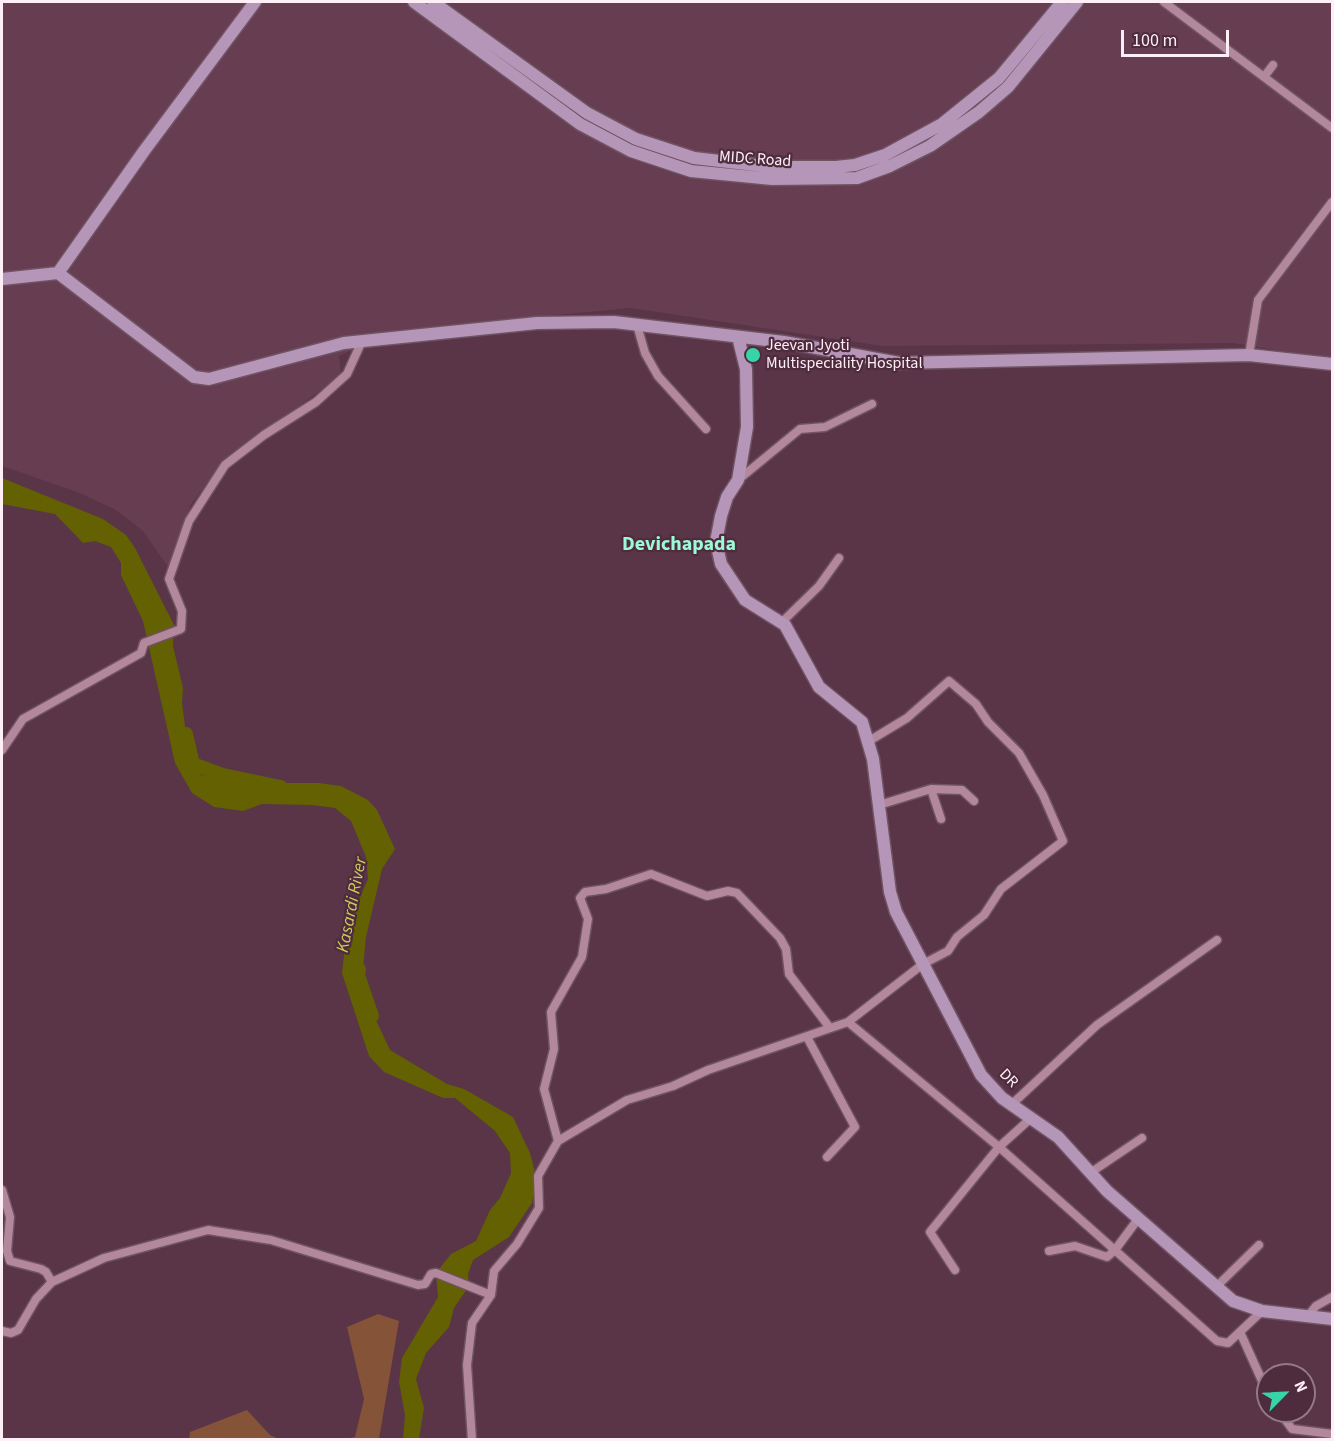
<!DOCTYPE html>
<style>
body{margin:0}
#map{position:relative;width:1334px;height:1441px;overflow:hidden;background:#593547;font-family:"Source Sans 3",sans-serif}
canvas{display:block}
.frame{position:absolute;inset:0;border:3px solid #fdeff5;pointer-events:none}
.north{position:absolute;left:1256px;top:1363px;width:60px;height:60px;box-sizing:border-box;background:#4e2b3d;border:2px solid #947987;border-radius:50%;rotate:66deg;font-size:16px;font-weight:700;line-height:24px;text-align:center;color:#fdeff5}
.north::after{content:'';display:block;margin:auto;width:21px;height:27px;background:#36d4a7;clip-path:polygon(50% 0,100% 100%,50% 72%,0 100%)}
.scale{position:absolute;left:1121px;top:30px;width:108px;height:27px;box-sizing:border-box;border:3px solid #fdeff5;border-top:0;padding-left:8px;font-size:18px;line-height:21px;white-space:nowrap;color:#fdeff5;-webkit-text-stroke:4px #4e2b3d;paint-order:stroke}
</style>
<div id="map">
<canvas width="1334" height="1441"></canvas>
<div class="frame"></div>
<div class="north">N</div>
<div class="scale">100 m</div>
</div>
<script>
const context = document.querySelector('canvas').getContext('2d');
context.lineJoin = 'round';
function fill(path, color) { context.fillStyle = color; context.fill(path, 'evenodd'); }
const toPath = rows => new Path2D(rows.map(r => 'M' + r).join(''));
function trace(path, color, width, dash) { context.strokeStyle = color; context.lineWidth = width; context.lineCap = dash ? 'butt' : 'round'; context.setLineDash(dash || []); context.stroke(path); }
function label(font, color, halo, rows, align = 'center') {
  context.font = font + ' "Source Sans 3",sans-serif'; context.lineWidth = 4.5; context.setLineDash([]); context.textBaseline = 'middle'; context.strokeStyle = halo; context.fillStyle = color; for (const [text, x, y, turn = 0] of rows) {
    context.save(); context.translate(x, y); context.rotate((+turn || 0) * Math.PI / 180); context.textAlign = isNaN(turn) ? turn : align; if (halo) context.strokeText(text, 0, 0); context.fillText(text, 0, 0); context.restore();
  }
}
fill(toPath([
 [2,2,1332,2,1332,359,1233,343,883,346,631,308,395,330,339,356,341,375,226,460,191,504,168,567,143,531,116,510,77,492,2,466]
]), '#673d52');
fill(toPath([
 [378,1314,399,1321,379,1439,344,1439,355,1437,364,1399,347,1327],
 [247,1410,270,1435,279,1439,189,1439,190,1432]
]), '#855338');
fill(toPath([
 [2,478,103,519,126,535,135,548,174,625,173,646,183,688,182,703,190,765,201,775,262,783,319,783,341,786,368,800,377,810,395,849,382,869,366,937,361,989,367,1001,390,1050,447,1084,464,1089,513,1117,530,1153,536,1176,532,1203,509,1237,473,1260,468,1274,469,1286,454,1308,449,1327,426,1353,416,1379,424,1408,419,1439,403,1439,405,1415,399,1382,402,1358,438,1297,436,1273,451,1254,476,1241,490,1210,500,1198,511,1173,510,1153,495,1131,455,1098,443,1098,384,1072,369,1056,342,973,347,928,368,879,366,857,351,821,335,808,312,805,262,804,243,811,214,807,192,793,175,763,143,621,121,575,121,563,111,547,95,541,83,543,55,514,2,504]
]), '#636101');
trace(toPath([
 [186,734,193,764,223,775,281,787],
 [359,969,358,975,372,1016]
]), '#636101', 14);
const street = toPath([
 [1164,2,1332,128],
 [1264,77,1273,65],
 [637,325,645,353,658,376,706,429],
 [1249,355,1258,300,1332,202],
 [738,480,800,429,825,427,872,404],
 [782,622,819,586,839,558],
 [2,750,23,719,141,653,144,643,181,629,182,611,169,579,189,521,225,465,264,435,316,402,347,374,362,341],
 [931,789,941,819],
 [879,805,931,789,962,790,974,801],
 [848,1022,999,1147,1217,1341,1228,1343,1262,1311],
 [807,1037,855,1127,827,1157],
 [1011,1105,1097,1025,1217,940],
 [558,1141,544,1089,554,1049,551,1012,582,957,588,919,580,898,585,892,606,889,651,874,707,896,728,891,737,893,780,938,786,949,789,974,830,1028],
 [1090,1173,1142,1138],
 [2,1190,10,1217,7,1251,10,1261,41,1269,46,1272,52,1282],
 [1049,1251,1075,1246,1107,1257,1115,1250,1138,1219],
 [955,1270,930,1232,999,1147,1030,1119],
 [1216,1287,1259,1245],
 [1307,1317,1316,1306,1332,1297],
 [2,1331,11,1333,18,1330,36,1299,52,1282,104,1258,208,1230,271,1240,418,1285,425,1284,431,1274,436,1273,491,1295],
 [1240,1332,1268,1394],
 [1279,1411,1292,1429,1332,1434],
 [472,1440,467,1365,472,1323,491,1295,494,1271,517,1244,539,1208,538,1176,558,1141,627,1100,673,1086,708,1070,848,1022,923,964,948,951,957,937,984,915,1001,889,1063,841,1043,795,1019,753,988,722,976,704,949,681,907,718,869,741]
]);
const secondary = toPath([
 [414,2,580,124,631,151,691,171,772,179,857,178,890,166,930,146,979,112,1008,87,1077,2],
 [433,2,587,113,636,139,694,158,772,167,836,167,855,165,885,155,942,124,999,78,1062,2],
 [58,273,144,151,255,2],
 [2,279,58,273,194,377,209,379,344,343,537,323,614,322,784,342,899,363,1249,355,1332,364],
 [738,337,746,369,747,427,738,480,727,497,721,516,716,542,721,564,745,600,785,625,819,687,862,722,873,759,890,892,896,912,981,1075,1002,1098,1058,1137,1107,1191,1233,1301,1262,1311,1332,1319]
]);
trace(street, '#6f5362', 11);
trace(secondary, '#6f5362', 15);
trace(street, '#b3889d', 8);
trace(secondary, '#b595b8', 12);
for (const [x, y, r, color] of [
 [753,355,8,"#36d4a7"]
]) { const dot = new Path2D(); dot.arc(x, y, r, 0, 2 * Math.PI); context.fillStyle = color; context.fill(dot); trace(dot, '#4e2b3d', 2); }
label('16px', '#fdeff5', '#4e2b3d', [
 ["MIDC Road",755,160,4],
 ["DR",1008,1079,45]
]);
label('16px', '#fdeff5', '#4e2b3d', [
 ["Jeevan Jyoti",766,346],
 ["Multispeciality Hospital",766,364]
], 'left');
label('italic 18px', '#cbca5c', '#4e2b3d', [
 ["Kasardi River",353,905,-79]
]);
label('bold 20px', '#9df8d6', '#4e2b3d', [
 ["Devichapada",679,546]
]);
</script>
